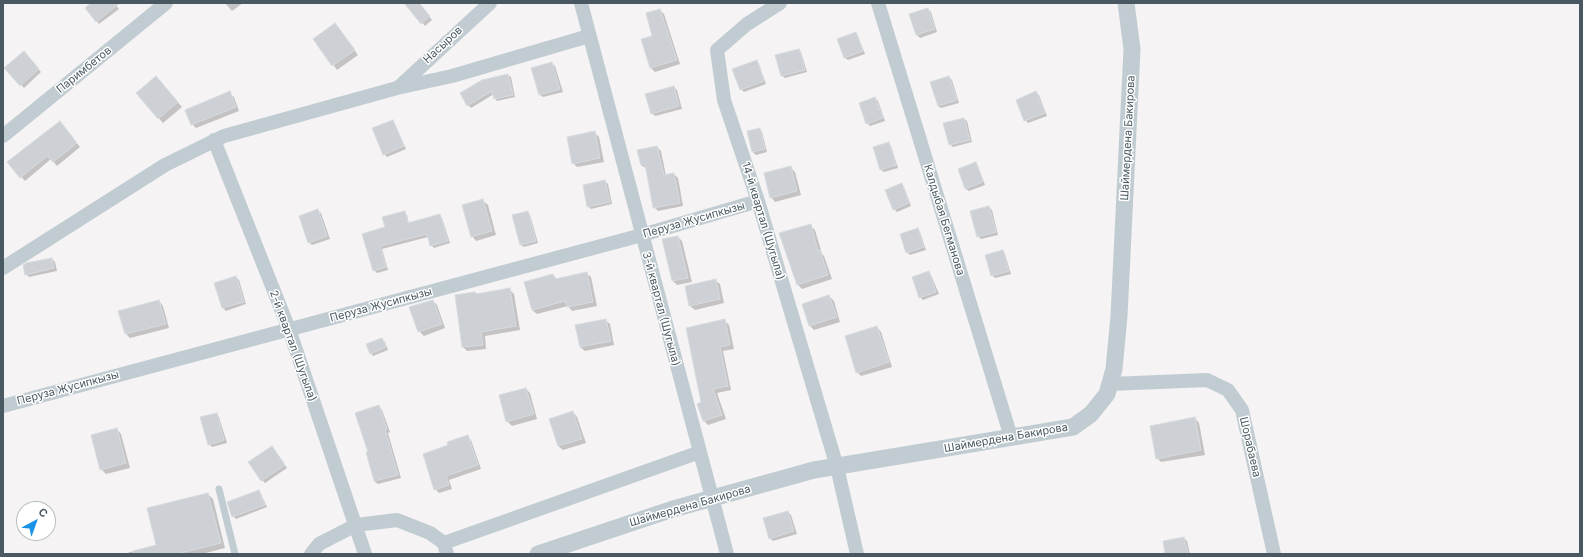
<!DOCTYPE html>
<meta charset="utf-8">
<style>
body{margin:0}
#map{position:relative;width:1583px;height:557px;overflow:hidden;background:#f5f3f3;font-family:Inter,sans-serif}
canvas{display:block}
.frame{position:absolute;inset:0;border:4px solid #4a5961;pointer-events:none}
.north{position:absolute;left:16px;top:501px;width:40px;height:40px;box-sizing:border-box;background:#fff;border:1px solid #b7bdc0;border-radius:50%;rotate:41deg;font-size:11px;font-weight:700;line-height:16px;text-align:center;color:#4a5961}
.north::after{content:'';display:block;margin:auto;width:14px;height:18px;background:#1a93e7;clip-path:polygon(50% 0,100% 100%,50% 72%,0 100%)}
</style>
<div id="map">
<canvas width="1583" height="557"></canvas>
<div class="frame"></div>
<div class="north">С</div>
</div>
<script>
const context = document.querySelector('canvas').getContext('2d');
context.lineJoin = 'round';
function fill(path, color) { context.fillStyle = color; context.fill(path, 'evenodd'); }
const toPath = rows => new Path2D(rows.map(r => 'M' + r).join(''));
function trace(path, color, width, dash) { context.strokeStyle = color; context.lineWidth = width; context.lineCap = dash ? 'butt' : 'round'; context.setLineDash(dash || []); context.stroke(path); }
function label(font, color, halo, rows, align = 'center') {
  context.font = font + ' Inter,sans-serif'; context.lineWidth = 3; context.setLineDash([]); context.textBaseline = 'middle'; context.strokeStyle = halo; context.fillStyle = color; for (const [text, x, y, turn = 0] of rows) {
    context.save(); context.translate(x, y); context.rotate((+turn || 0) * Math.PI / 180); context.textAlign = isNaN(turn) ? turn : align; if (halo) context.strokeText(text, 0, 0); context.fillText(text, 0, 0); context.restore();
  }
}
fill(toPath([
 [92,3,114,3,119,9,99,24,97,21],
 [225,3,243,3,232,11],
 [407,3,419,3,432,20,425,26,406,4],
 [928,9,931,12,937,32,920,38,917,35,911,15],
 [660,10,664,14,680,64,655,72,651,68,642,40,653,36],
 [335,24,358,55,337,70,315,39],
 [855,33,858,36,865,54,848,60,845,58],
 [799,50,801,52,807,72,785,78,782,76],
 [26,55,41,72,24,88,6,68],
 [757,61,759,64,766,84,744,92,741,89],
 [552,63,555,66,563,92,543,97,540,95],
 [508,75,511,77,515,97,497,101,495,98,494,94,471,108,468,105],
 [949,77,952,80,959,103,941,108,938,106],
 [160,82,182,107,163,123,137,93],
 [674,87,677,90,682,109,655,116,652,113],
 [229,93,234,97,239,111,196,128,192,124],
 [1036,93,1039,95,1047,116,1028,123,1025,120],
 [875,98,878,101,885,121,870,126,867,123],
 [964,119,967,121,972,142,953,147,950,144],
 [393,121,395,124,406,149,387,157,384,154],
 [63,126,80,147,57,166,51,159,25,181,8,162,27,146,28,147],
 [760,129,762,132,767,152,756,155,753,152,748,132],
 [594,132,599,137,604,162,577,167,573,163],
 [888,143,891,146,898,168,884,172,881,170,874,148],
 [657,147,661,151,666,176,674,174,678,178,683,206,658,211,654,207,647,169,641,165,638,151],
 [975,163,978,166,985,185,969,191,966,189,959,169],
 [790,167,795,172,801,195,775,202,771,197],
 [605,181,608,184,612,204,591,209,588,206],
 [901,185,904,187,911,206,897,212,894,209],
 [483,201,488,205,496,235,476,241,472,236],
 [989,207,992,210,998,235,981,239,978,236],
 [318,211,321,213,330,239,312,245,309,242],
 [404,212,407,215,409,224,439,215,442,218,450,243,434,248,431,245,428,237,382,249,388,270,377,273,374,270,363,234,386,227],
 [527,212,530,215,538,243,524,247,521,245],
 [810,225,815,230,822,254,824,256,832,279,802,289,797,284],
 [917,229,920,232,926,250,910,255,907,252],
 [678,237,682,241,692,282,677,285,673,281,663,240],
 [1003,251,1005,254,1011,274,995,278,992,275],
 [52,259,55,262,57,271,29,277,26,274],
 [929,272,931,275,939,294,923,300,920,297],
 [586,273,591,277,597,306,572,311,568,306,537,314,532,310,525,282,553,275,557,279],
 [236,277,239,280,246,304,226,311,223,308,215,283],
 [715,280,720,284,724,303,695,310,690,306,686,287],
 [509,289,514,294,520,330,485,336,486,349,467,351,463,347,477,295],
 [829,296,834,301,840,322,814,330,810,326],
 [159,301,163,306,169,328,130,338,126,334],
 [433,301,437,305,445,328,424,336,419,331],
 [605,320,610,324,614,345,585,351,580,347,576,326],
 [725,321,729,325,734,349,723,351,731,390,717,393,726,419,708,425,704,421,698,404,702,403],
 [877,327,881,332,892,367,861,376,857,372],
 [382,340,385,342,388,350,373,356,371,353],
 [526,389,530,393,537,419,512,426,507,421],
 [379,406,382,410,390,432,388,433,401,478,378,484,374,481,370,452],
 [573,412,577,417,586,443,563,450,558,446,550,419],
 [216,414,219,417,227,443,212,447,209,444],
 [1195,418,1199,423,1205,455,1161,462,1157,458],
 [117,429,121,434,130,468,106,474,101,469],
 [467,436,471,440,481,469,449,480,452,489,439,493,435,489,450,446],
 [275,450,287,468,265,483,262,480],
 [259,491,261,494,267,507,236,519,233,516],
 [208,494,213,499,225,548,202,554,123,554,157,545],
 [788,512,791,515,797,534,773,541,770,538],
 [1184,538,1187,541,1190,554,1166,554]
]), '#0003');
const building = toPath([
 [91,3,120,3,96,22,85,8,91,3],
 [404,3,419,3,430,16,421,24,404,3],
 [928,8,935,29,916,35,909,14,928,8],
 [660,9,677,60,650,68,641,39,652,36,646,13,660,9],
 [335,23,355,50,332,66,313,39,335,23],
 [856,32,863,51,844,58,837,39,856,32],
 [799,49,805,70,781,76,775,55,799,49],
 [24,51,39,69,20,86,4,68,24,51],
 [757,60,764,81,740,90,732,69,757,60],
 [552,62,560,89,539,95,531,68,552,62],
 [508,74,513,95,494,99,492,91,467,106,460,93,482,80,508,74],
 [156,76,178,102,158,119,136,93,156,76],
 [949,76,957,100,938,106,930,82,949,76],
 [674,86,679,106,651,114,645,94,674,86],
 [230,91,236,107,191,125,185,110,230,91],
 [1036,91,1045,113,1024,121,1016,100,1036,91],
 [875,97,883,118,866,124,859,103,875,97],
 [964,118,970,140,949,145,943,123,964,118],
 [393,120,404,146,383,155,372,128,393,120],
 [60,121,77,143,53,162,47,156,20,178,7,162,60,121],
 [760,128,765,149,752,152,747,131,760,128],
 [595,131,600,158,572,164,567,137,595,131],
 [889,142,896,165,880,170,873,147,889,142],
 [657,146,664,175,674,173,680,203,653,208,645,164,641,165,637,150,657,146],
 [976,162,983,182,965,189,958,169,976,162],
 [791,166,797,191,770,198,764,173,791,166],
 [605,180,610,202,587,207,583,185,605,180],
 [902,183,909,203,893,210,885,190,902,183],
 [483,199,492,231,471,237,462,205,483,199],
 [989,206,996,232,977,237,970,211,989,206],
 [318,209,327,236,308,243,299,216,318,209],
 [405,211,408,223,440,214,448,241,430,246,427,234,380,246,386,267,373,271,362,234,385,227,382,217,405,211],
 [528,211,536,241,520,245,512,215,528,211],
 [811,224,818,251,820,250,828,275,797,285,779,233,811,224],
 [918,228,924,247,906,253,900,234,918,228],
 [678,236,688,278,672,281,662,239,678,236],
 [1003,250,1009,271,991,276,985,255,1003,250],
 [52,258,54,268,25,275,23,265,26,263,52,258],
 [929,271,936,292,919,298,912,277,929,271],
 [587,272,593,302,567,307,565,301,532,310,524,282,553,274,555,279,587,272],
 [236,276,244,302,222,308,214,283,236,276],
 [716,279,720,299,689,306,685,286,716,279],
 [510,288,516,326,481,332,483,345,462,347,455,295,475,292,476,294,510,288],
 [829,295,837,317,809,326,802,304,829,295],
 [159,300,166,324,125,334,118,311,159,300],
 [433,300,442,324,418,332,409,307,433,300],
 [606,319,611,341,580,347,575,325,606,319],
 [725,319,730,345,720,347,728,386,713,389,722,415,703,421,697,404,701,402,686,328,725,319],
 [877,326,889,362,856,373,845,336,877,326],
 [382,338,386,347,370,354,366,344,382,338],
 [526,388,534,414,506,422,499,395,526,388],
 [379,405,387,429,385,429,398,475,374,481,366,452,368,452,355,413,379,405],
 [573,411,582,439,558,446,549,419,573,411],
 [217,413,224,440,208,445,200,417,217,413],
 [1195,417,1201,450,1156,459,1150,426,1195,417],
 [117,428,126,463,100,470,91,435,117,428],
 [468,435,478,465,446,476,449,485,434,490,423,454,448,445,447,442,468,435],
 [272,446,285,465,261,481,248,462,272,446],
 [259,490,265,505,232,517,227,502,259,490],
 [208,493,221,543,177,554,133,554,133,551,156,545,147,508,208,493],
 [788,511,794,531,769,539,763,518,788,511],
 [1184,537,1188,554,1165,554,1163,541,1184,537]
]);
fill(building, '#cdd1d5');
trace(building, '#d7dade', 1);
trace(toPath([
 [219,489,235,554]
]), '#c1ccd2', 7);
trace(toPath([
 [581,3,727,554],
 [780,3,747,24,717,50,724,100,758,201,837,467,857,554],
 [878,3,1011,437],
 [399,87,490,3],
 [3,136,166,3],
 [214,140,289,329,365,554],
 [3,268,165,165,224,136,397,88,452,76,589,36],
 [1110,384,1207,380,1228,390,1242,410,1274,554],
 [3,406,642,235,758,201],
 [444,543,700,452],
 [311,554,319,544,356,525,397,520,430,533,444,543,447,554]
]), '#c1ccd2', 14);
trace(toPath([
 [538,554,673,509,814,470,1073,427,1091,414,1107,394,1114,369,1119,316,1132,49,1126,3]
]), '#c1ccd2', 17);
label('11px', '#4a5961', '#fff', [
 ["Насыров",443,45,-43],
 ["Паримбетов",84,70,-39],
 ["Шаймердена Бакирова",1128,138,-87],
 ["Перуза Жусипкызы",694,220,-16],
 ["Калдыбая Бегманова",944,220,73],
 ["14-й квартал (Шугыла)",763,221,73],
 ["Перуза Жусипкызы",381,305,-15],
 ["3-й квартал (Шугыла)",661,309,75],
 ["2-й квартал (Шугыла)",293,346,70],
 ["Перуза Жусипкызы",68,388,-15],
 ["Шаймердена Бакирова",1006,438,-10],
 ["Шорабаева",1250,447,77],
 ["Шаймердена Бакирова",690,506,-16]
]);
</script>
